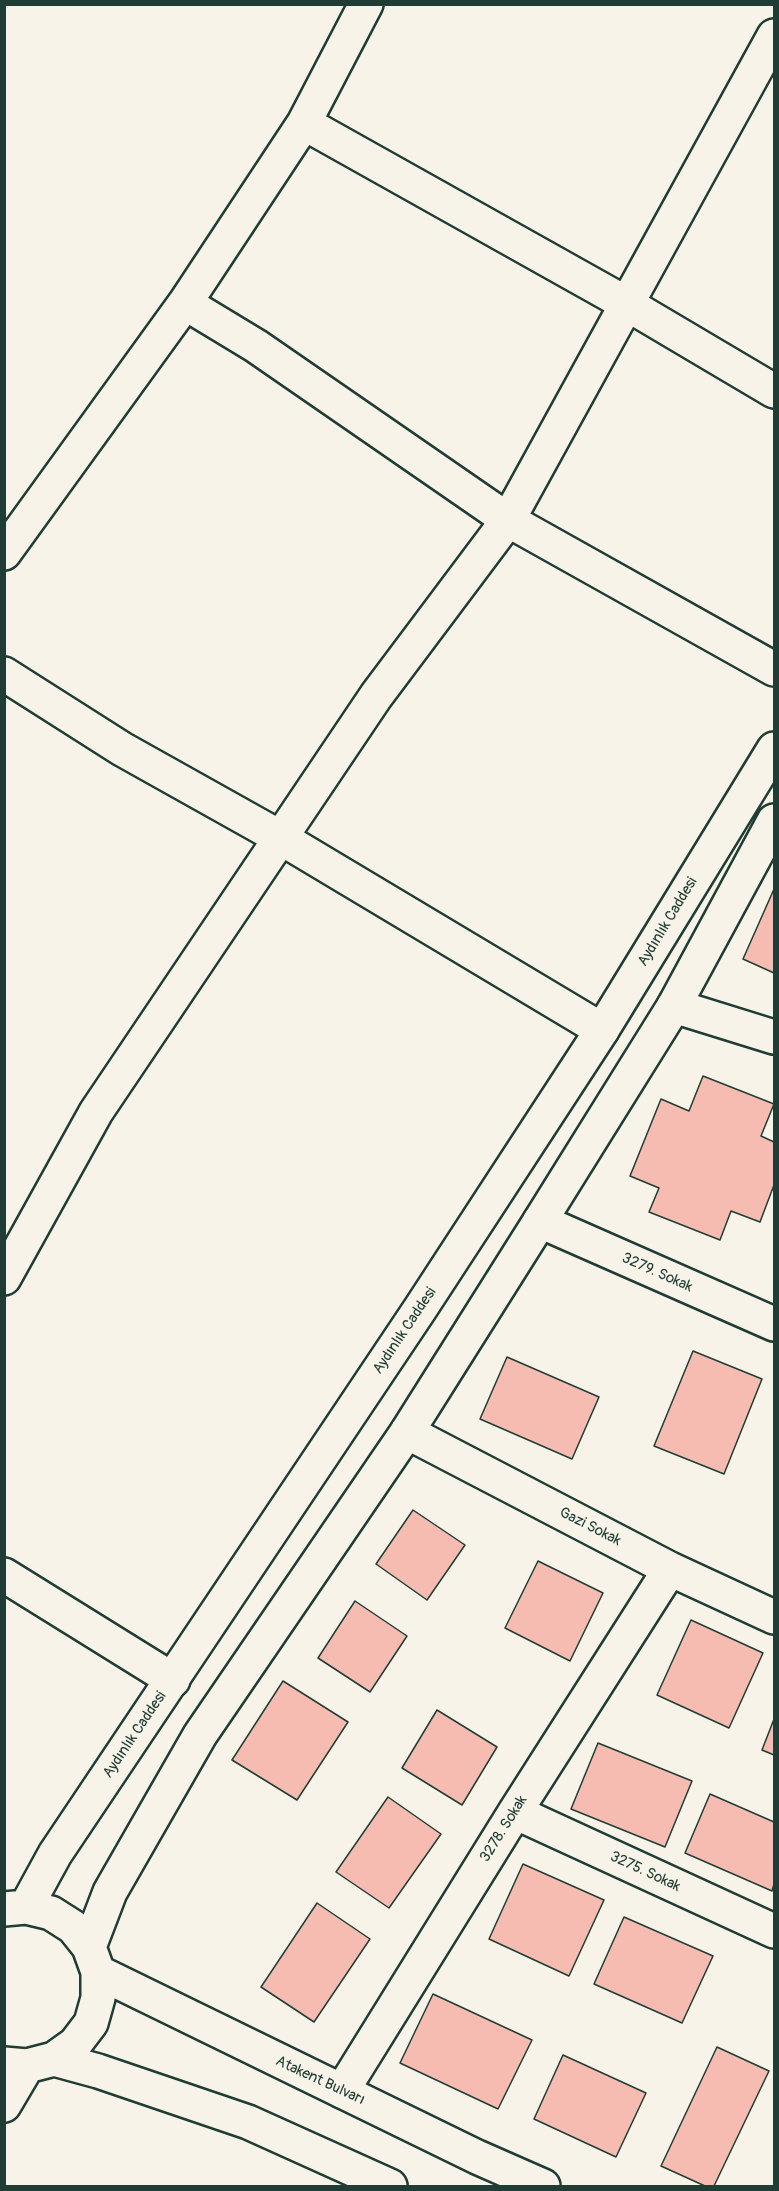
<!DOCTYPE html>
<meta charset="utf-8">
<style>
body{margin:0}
#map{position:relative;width:779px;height:2191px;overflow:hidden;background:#f7f3e8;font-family:Pangolin,sans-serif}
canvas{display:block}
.frame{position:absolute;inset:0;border:6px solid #1f3d34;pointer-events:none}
</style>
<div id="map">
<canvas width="779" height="2191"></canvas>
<div class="frame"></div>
</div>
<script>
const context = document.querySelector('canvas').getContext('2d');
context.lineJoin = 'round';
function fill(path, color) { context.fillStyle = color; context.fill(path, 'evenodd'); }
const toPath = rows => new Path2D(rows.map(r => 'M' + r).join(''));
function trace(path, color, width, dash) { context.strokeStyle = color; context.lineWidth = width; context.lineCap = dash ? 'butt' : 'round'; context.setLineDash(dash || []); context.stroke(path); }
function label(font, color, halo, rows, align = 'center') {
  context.font = font + ' Pangolin,sans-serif'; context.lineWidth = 6; context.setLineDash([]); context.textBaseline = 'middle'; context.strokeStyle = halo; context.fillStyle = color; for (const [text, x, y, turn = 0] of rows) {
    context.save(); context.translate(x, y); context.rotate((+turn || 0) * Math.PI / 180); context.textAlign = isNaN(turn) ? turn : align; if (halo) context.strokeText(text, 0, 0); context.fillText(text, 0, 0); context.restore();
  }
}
const building = toPath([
 [774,889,774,973,743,959,774,889],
 [703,1076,774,1104,761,1136,774,1142,774,1185,760,1222,731,1211,720,1240,649,1212,659,1188,630,1176,661,1099,689,1111,703,1076],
 [693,1351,762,1379,724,1474,654,1446,693,1351],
 [507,1357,599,1397,572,1459,480,1419,507,1357],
 [413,1510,465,1545,427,1600,376,1564,413,1510],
 [538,1561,603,1593,570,1661,505,1628,538,1561],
 [355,1601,407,1636,370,1692,318,1658,355,1601],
 [691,1620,763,1653,729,1728,657,1695,691,1620],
 [283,1681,348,1722,297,1800,232,1760,283,1681],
 [437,1710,497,1747,462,1805,402,1768,437,1710],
 [774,1719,774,1755,762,1750,774,1719],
 [598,1743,692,1781,665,1847,571,1809,598,1743],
 [710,1794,774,1822,774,1884,772,1891,685,1853,710,1794],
 [388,1797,441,1834,389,1908,336,1872,388,1797],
 [523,1864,604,1900,569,1976,489,1939,523,1864],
 [317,1903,370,1939,314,2022,261,1987,317,1903],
 [624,1917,713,1956,682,2023,594,1984,624,1917],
 [433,1994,532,2040,498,2109,400,2063,433,1994],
 [717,2047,769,2071,714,2186,705,2186,661,2166,717,2047],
 [563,2055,646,2093,616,2157,534,2119,563,2055]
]);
fill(building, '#f7bcb1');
trace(building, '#1f3d34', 1.5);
const minor = toPath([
 [304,123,627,304,774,391],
 [185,303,304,123,366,4],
 [4,553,185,303,256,346,508,520,774,669],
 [4,674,122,749,281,838,602,1030],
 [674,1006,774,1037],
 [540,1221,774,1324],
 [4,1278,96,1112,376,696,508,520,774,36],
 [407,1432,670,1569,774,1617],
 [4,1575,173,1680],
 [515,1812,774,1931],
 [342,2091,515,1812,670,1569]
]);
const major = toPath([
 [26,1907,55,1854,420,1309,602,1030,774,749],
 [4,1909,26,1907,51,1913,73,1927,89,1947,98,1972,98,1998,91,2023,75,2044,54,2059,27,2066,4,2064],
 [89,1947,110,1892,200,1735,407,1432,540,1221,674,1006,774,821],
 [98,1972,477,2157,543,2186],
 [54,2059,98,2071,248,2122,390,2186],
 [4,2105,27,2066]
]);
trace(minor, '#1f3d34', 38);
trace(major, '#1f3d34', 38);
trace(minor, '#f7f3e8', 33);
trace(major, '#f7f3e8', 33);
label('15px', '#1f3d34', '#f7f3e8', [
 ["Aydınlık Caddesi",668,922,-59],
 ["3279. Sokak",657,1273,24],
 ["Aydınlık Caddesi",405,1331,-56],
 ["Gazi Sokak",590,1527,27],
 ["Aydınlık Caddesi",135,1735,-56],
 ["3278. Sokak",504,1829,-58],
 ["3275. Sokak",645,1872,25],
 ["Atakent Bulvarı",320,2081,25]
]);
</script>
